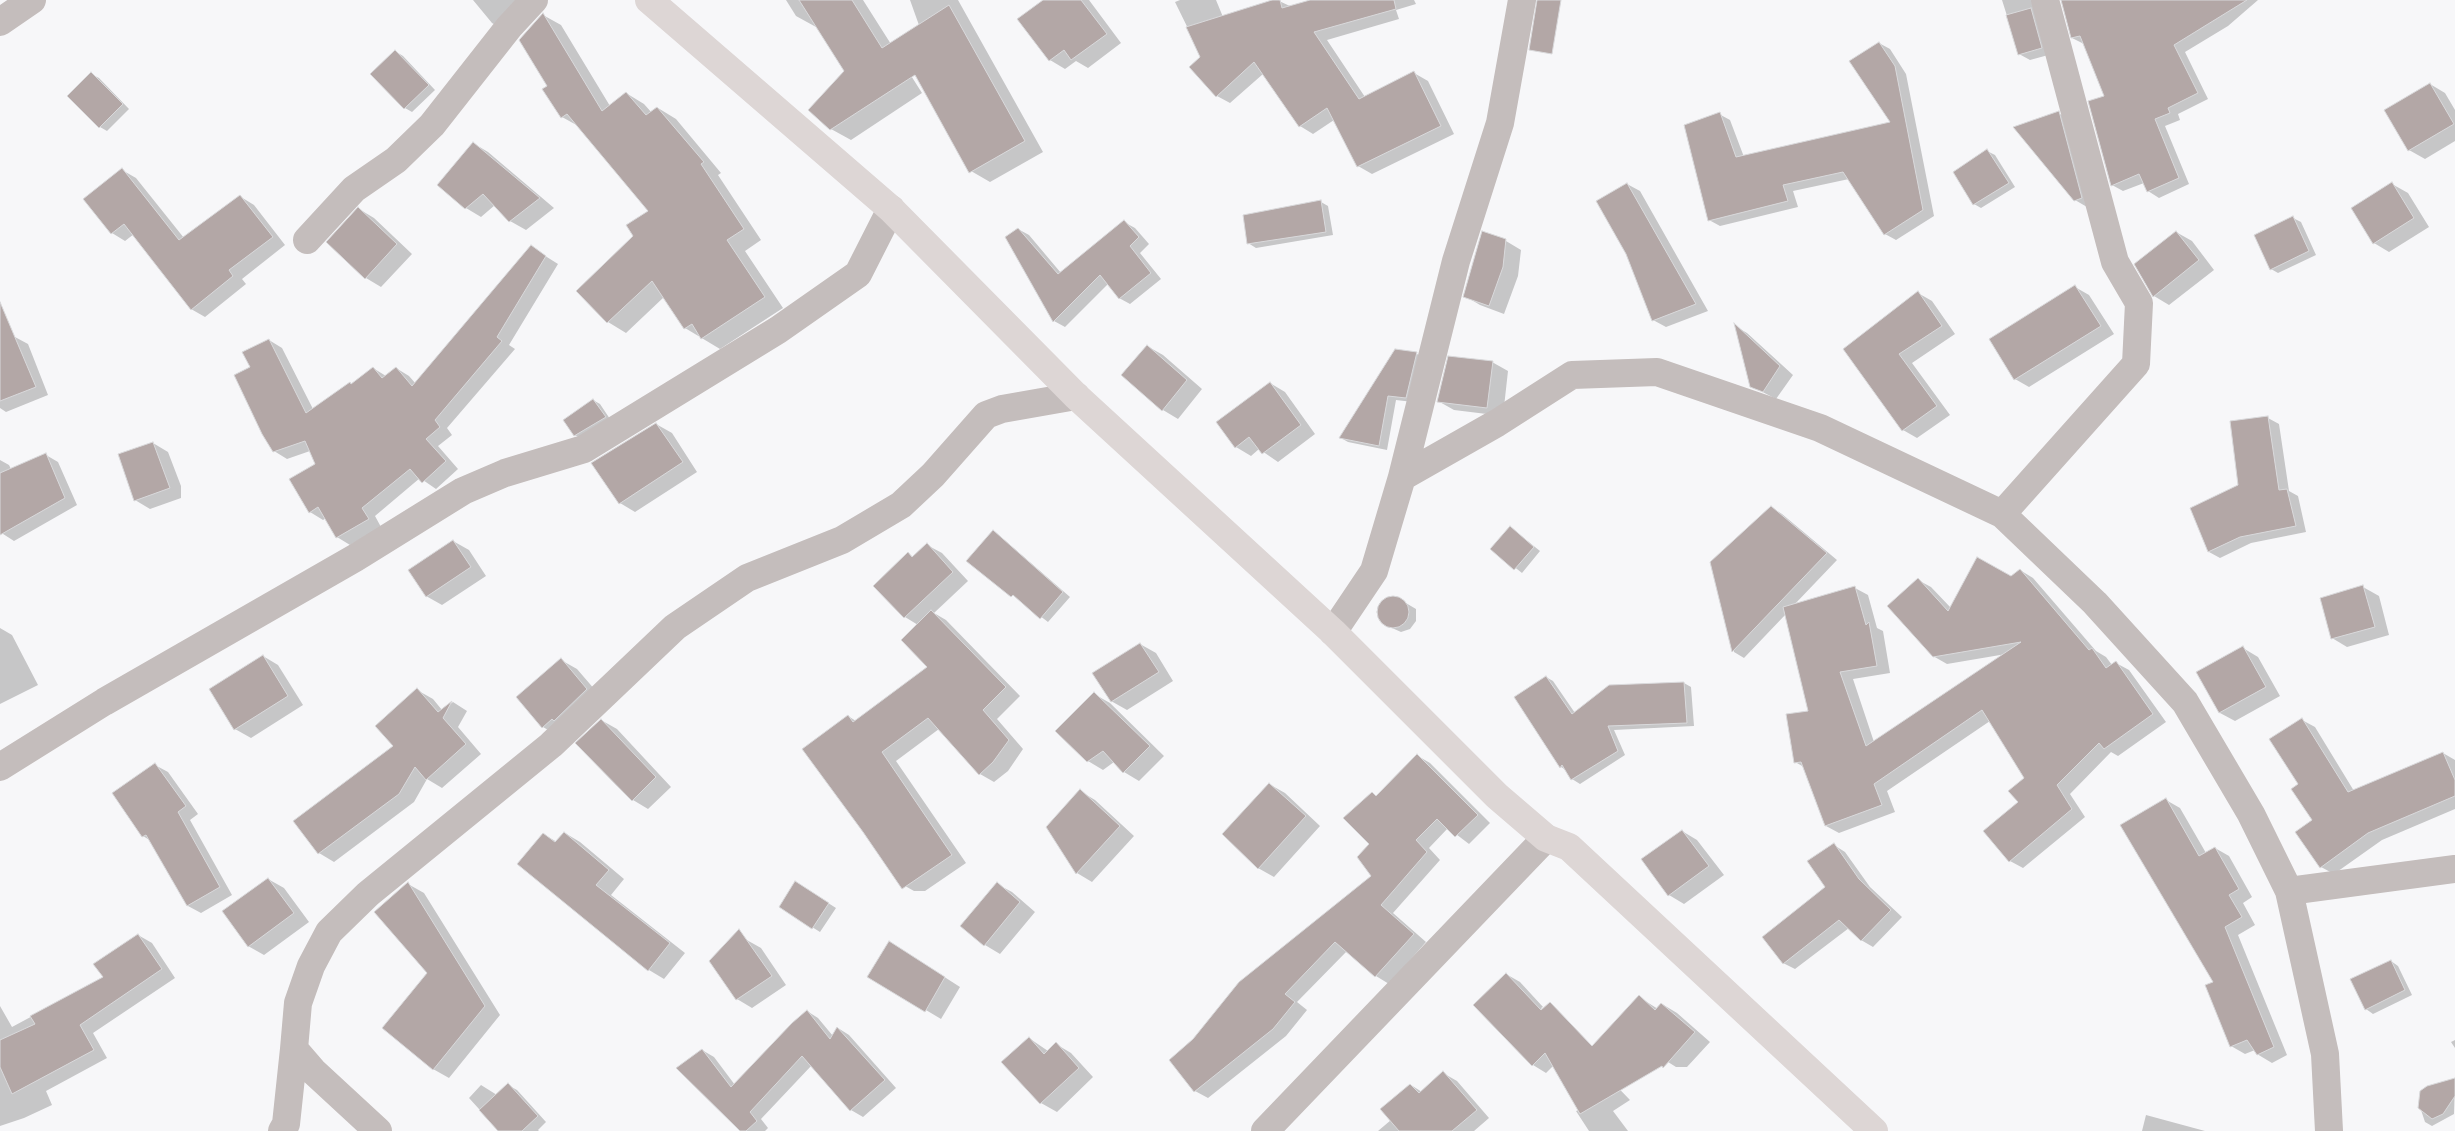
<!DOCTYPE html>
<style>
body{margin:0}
canvas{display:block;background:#f7f7f9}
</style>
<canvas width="2455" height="1131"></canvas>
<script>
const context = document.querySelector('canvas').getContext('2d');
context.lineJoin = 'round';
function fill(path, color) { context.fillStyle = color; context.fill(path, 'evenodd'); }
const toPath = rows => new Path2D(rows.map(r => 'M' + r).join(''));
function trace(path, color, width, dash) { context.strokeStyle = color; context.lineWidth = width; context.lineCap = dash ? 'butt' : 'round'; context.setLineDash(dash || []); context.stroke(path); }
fill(toPath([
 [473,0,538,0,508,32,492,23],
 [786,0,863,0,922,93,851,140,831,129,848,75,817,26,816,27,796,16],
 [910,0,958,0,1043,152,990,182,971,171],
 [1045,0,1089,0,1121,43,1088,68,1076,61,1065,69,1050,60],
 [1180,0,1216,0,1223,17,1277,0,1292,7,1315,0,1414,0,1416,4,1396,10,1399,19,1327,40,1365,97,1414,73,1428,81,1454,134,1372,174,1358,166,1334,120,1313,134,1300,126,1263,74,1230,103,1217,96,1202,57,1175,2],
 [2002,0,2042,0,2052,54,2030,60,2019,54],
 [2061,0,2258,0,2228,26,2185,52,2208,99,2178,114,2180,120,2165,126,2189,184,2159,198,2148,191,2144,183,2123,191,2112,185,2105,97,2084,44,2072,38],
 [543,15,561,25,610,106,626,93,644,104,652,113,658,108,676,119,721,173,718,175,761,240,745,251,783,308,720,349,685,328,664,297,626,333,608,322,578,291,635,236,650,211,580,127,562,117,549,87],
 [1879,43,1890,49,1906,74,1934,216,1896,240,1885,234,1849,179,1793,191,1798,207,1720,226,1709,220,1719,114,1730,120,1744,157,1892,123],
 [395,51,403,56,435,90,412,112,405,108],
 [91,74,99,78,129,109,107,131,100,127],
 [2430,84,2445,93,2455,110,2455,141,2425,159,2409,150],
 [2058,113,2071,120,2087,207,2075,200],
 [473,143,488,152,554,208,526,230,510,221,495,205,481,217,466,208],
 [1987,151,1995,155,2015,187,1981,208,1974,204],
 [122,170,136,178,184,238,241,197,254,205,285,245,242,279,246,284,205,317,191,309,134,234,125,241,112,233],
 [1627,184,1640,191,1708,311,1666,327,1653,320],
 [2392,184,2408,193,2429,227,2389,252,2374,243],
 [1321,202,1328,206,1333,235,1256,248,1248,243],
 [359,209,374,218,412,254,381,287,366,278],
 [2293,218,2301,222,2316,255,2278,273,2271,269],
 [1124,222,1135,228,1149,244,1140,253,1161,279,1130,304,1119,298,1108,284,1065,327,1054,321,1007,237,1018,229,1029,235,1061,273],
 [2176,232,2192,241,2214,270,2169,305,2154,296],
 [1506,241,1521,250,1518,276,1504,314,1480,305,1465,296],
 [531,247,558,264,509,345,515,349,447,428,452,435,438,446,458,469,436,489,420,478,375,516,381,527,350,545,337,537,326,518,323,520,310,512,317,465,310,451,287,459,274,451,251,368,269,340,282,348,313,409,352,385,373,368,386,376,396,368,409,376,416,384],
 [2075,287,2089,295,2114,334,2029,387,2015,379],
 [1918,293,1932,301,1955,334,1912,363,1950,415,1917,438,1903,430,1845,350],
 [1735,326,1747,333,1793,375,1776,399,1751,386],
 [15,337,28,344,48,395,6,412,0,408,0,343],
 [1147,346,1163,355,1202,389,1178,419,1163,410],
 [1395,351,1417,354,1424,358,1413,402,1396,400,1387,450,1348,442,1341,438],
 [1492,362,1508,371,1503,416,1454,410,1438,401],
 [1270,383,1285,392,1315,434,1278,462,1259,449,1251,456,1236,447],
 [593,400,600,404,612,422,582,439,575,435],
 [2268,418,2279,424,2289,491,2298,496,2306,532,2251,543,2220,558,2209,552,2192,509,2239,486],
 [656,424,672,433,697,472,635,512,620,503,593,463],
 [153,443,168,452,181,486,181,498,150,509,135,500],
 [46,455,58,462,77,505,14,541,0,532,0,460,9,465,11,469],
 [1771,507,1782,514,1837,560,1794,605,1855,588,1868,595,1877,628,1883,631,1890,673,1853,679,1874,742,2006,654,1947,664,1933,656,1918,580,1931,587,1951,608,2011,577,2020,570,2033,578,2096,651,2106,657,2112,665,2116,663,2129,670,2166,722,2118,756,2111,752,2070,794,2085,817,2023,868,2010,861,2026,778,1990,721,1887,791,1895,812,1839,833,1826,826,1804,767,1795,762,1810,712,1786,614,1744,658,1734,652,1711,562],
 [1510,527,1540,551,1522,573,1492,549],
 [994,531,1070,597,1048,622,968,561],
 [453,541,469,550,486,576,442,605,426,596],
 [927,545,942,553,968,581,934,613,946,620,1020,696,997,719,1023,749,1008,771,994,782,980,774,939,729,896,761,966,863,925,891,914,891,898,882,848,716,856,721,929,667,918,625,905,617,908,554,914,557],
 [2363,587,2379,596,2389,635,2347,647,2332,638],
 [1394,596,1416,609,1416,621,1410,629,1401,632,1392,628,1384,623,1378,613,1381,602],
 [0,628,12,635,38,685,0,704],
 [1140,644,1156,653,1173,681,1127,710,1111,701],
 [2243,648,2258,657,2280,696,2235,721,2220,713,2198,673],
 [263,656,278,665,303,705,251,738,235,729,211,690],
 [561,660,577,669,602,698,558,736,543,727],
 [1546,677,1553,681,1575,713,1684,683,1691,687,1694,726,1614,730,1625,755,1580,784,1572,779,1566,770,1561,767],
 [417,690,433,699,442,710,453,702,467,711,458,727,481,754,442,788,427,779,414,802,334,862,319,853,294,821,395,746],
 [1094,694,1110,703,1164,756,1139,781,1124,772,1114,762,1103,770,1088,761],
 [601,720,617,729,671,787,648,809,633,800,616,785,577,744],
 [2302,720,2315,727,2354,791,2443,753,2455,760,2455,809,2382,840,2334,874,2321,867,2314,821,2299,784],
 [1418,756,1430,763,1490,823,1469,844,1448,828,1429,848,1440,860,1393,913,1426,942,1389,984,1376,976,1347,951,1297,1002,1307,1010,1286,1036,1208,1098,1195,1091,1373,876,1370,844,1373,794,1377,796],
 [155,765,168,772,198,814,190,820,232,895,201,913,188,906,151,841,143,836],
 [1269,784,1285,793,1320,826,1274,877,1258,868],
 [1080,791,1095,800,1134,836,1092,882,1077,873,1048,827],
 [2166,800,2180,808,2206,853,2215,848,2229,856,2252,897,2243,903,2255,925,2238,935,2287,1055,2272,1063,2257,1054,2255,1050,2245,1054,2231,1046],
 [1682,831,1697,840,1724,875,1684,904,1669,895],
 [565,833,580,842,624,879,611,895,685,953,664,979,649,970,519,864,543,834,557,842],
 [1834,845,1845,852,1870,887,1902,917,1873,947,1861,940,1849,928,1795,969,1783,963,1826,888],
 [268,879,284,888,309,922,264,955,248,946],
 [408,884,424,893,500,1015,449,1078,433,1069,428,973],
 [997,884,1012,892,1035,912,1000,954,985,945],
 [803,887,836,908,820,932,812,927],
 [138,935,152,943,175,978,93,1033,107,1058,46,1091,52,1105,24,1118,0,1126,0,1006,12,1027,105,977],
 [745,939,761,948,786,985,752,1008,737,999],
 [904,951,960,987,941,1019,869,976],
 [2391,961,2398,966,2412,995,2373,1014,2366,1009],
 [1506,974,1520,982,1543,1007,1541,1008,1630,1100,1613,1111,1628,1131,1589,1131,1576,1111,1579,1110,1553,1066,1546,1073,1533,1065],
 [1639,997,1658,1009,1662,1004,1677,1013,1710,1042,1687,1067,1676,1067,1660,1057],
 [807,1011,818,1018,833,1036,838,1028,849,1035,896,1088,863,1117,851,1110,812,1065,761,1119,768,1128,765,1131,742,1131,702,1050,714,1057,735,1085],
 [1029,1038,1048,1051,1056,1044,1071,1053,1093,1077,1057,1112,1041,1103],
 [2455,1040,2455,1048,2451,1042],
 [1443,1073,1457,1081,1489,1118,1474,1131,1378,1131,1391,1120,1411,1085,1422,1092],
 [2455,1083,2454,1114,2432,1126,2425,1122,2419,1104],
 [481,1085,497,1095,508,1085,517,1090,546,1122,538,1130,539,1131,499,1131,469,1098],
 [2146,1115,2205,1131,2142,1131]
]), '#0003');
const building = toPath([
 [799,0,852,0,882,48,949,5,1025,141,969,173,915,75,830,130,808,110,844,71,799,0],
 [1043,0,1081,0,1107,34,1071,60,1064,50,1049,61,1017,19,1043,0],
 [1272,0,1280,0,1282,8,1310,0,1394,0,1396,9,1314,32,1359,99,1414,71,1441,126,1357,167,1327,108,1299,127,1254,62,1216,97,1189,67,1200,57,1186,27,1272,0],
 [1537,0,1561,0,1552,54,1529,50,1537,0],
 [2061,0,2247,0,2174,45,2198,93,2168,108,2170,113,2155,119,2179,178,2147,192,2139,174,2111,186,2088,101,2104,96,2080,36,2071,38,2061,0],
 [2031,8,2042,48,2018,55,2006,15,2031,8],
 [543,13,602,111,626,92,646,115,657,107,704,162,701,164,744,229,727,240,765,297,701,339,692,324,684,329,652,281,607,323,576,291,633,236,626,225,648,211,567,114,561,118,542,89,547,86,519,40,543,13],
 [1879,42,1895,66,1923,210,1884,235,1843,172,1783,185,1788,201,1708,221,1684,125,1720,112,1736,157,1890,122,1849,61,1879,42],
 [395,50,429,85,404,109,370,74,395,50],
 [91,72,123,104,99,128,67,96,91,72],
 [2430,83,2454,124,2408,151,2384,110,2430,83],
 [2059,111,2082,198,2074,201,2013,127,2059,111],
 [473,142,540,198,509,222,483,194,465,209,437,185,473,142],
 [1987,149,2009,183,1973,205,1953,172,1987,149],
 [122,168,179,240,240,195,273,237,229,270,233,276,191,310,124,224,111,234,83,199,122,168],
 [2392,182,2414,218,2373,244,2351,208,2392,182],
 [1627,183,1696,304,1652,321,1626,254,1596,201,1627,183],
 [1321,200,1326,232,1247,244,1243,215,1321,200],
 [358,207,397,244,365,279,326,242,358,207],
 [2293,216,2309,251,2270,270,2254,235,2293,216],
 [1124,220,1139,237,1130,246,1151,273,1119,299,1100,275,1053,322,1005,237,1018,228,1058,274,1124,220],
 [1482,231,1506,239,1503,267,1489,306,1463,297,1482,231],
 [2176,231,2199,260,2153,297,2134,264,2176,231],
 [531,245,546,256,497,337,502,341,435,420,440,427,426,439,446,461,422,483,410,469,362,508,369,519,336,538,318,507,309,513,289,479,315,464,305,441,273,452,262,434,234,375,250,367,242,352,269,339,306,413,350,382,351,384,373,367,382,378,396,367,412,386,531,245],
 [2075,285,2101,326,2014,380,1989,339,2075,285],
 [1918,291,1942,326,1899,354,1937,406,1902,431,1843,349,1918,291],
 [0,302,36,387,0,401,0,302],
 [1734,323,1780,366,1763,392,1750,387,1734,323],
 [1147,345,1187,380,1162,411,1121,375,1147,345],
 [1395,349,1417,352,1406,398,1388,396,1379,446,1339,438,1395,349],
 [1448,356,1493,361,1487,408,1437,402,1448,356],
 [1270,382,1301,425,1262,454,1249,437,1235,448,1216,422,1270,382],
 [593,399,606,417,574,436,563,420,593,399],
 [2268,416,2279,490,2287,489,2296,526,2240,537,2208,552,2190,508,2238,485,2230,421,2268,416],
 [656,423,683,462,619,504,591,463,656,423],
 [153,442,170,488,134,501,118,454,153,442],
 [46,453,65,498,0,535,0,473,46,453],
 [1771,506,1827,553,1732,652,1710,562,1771,506],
 [1510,526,1534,547,1514,570,1490,549,1510,526],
 [993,530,1063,592,1040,619,1013,595,1011,597,966,561,993,530],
 [453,540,471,567,426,597,408,570,453,540],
 [927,543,953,572,904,618,873,586,908,552,912,557,927,543],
 [1977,557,2011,576,2020,569,2089,650,2092,648,2106,668,2116,661,2153,714,2104,749,2099,743,2057,785,2072,809,2009,862,1983,831,2018,802,2008,791,2024,778,1982,710,1874,784,1882,805,1825,826,1801,762,1794,763,1786,714,1808,711,1783,607,1855,586,1866,625,1869,622,1877,666,1840,672,1866,746,2021,642,1933,657,1887,606,1918,578,1948,611,1977,557],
 [2363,585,2375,627,2331,639,2320,598,2363,585],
 '1377 612a16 16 0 1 1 32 0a16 16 0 1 1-32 0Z',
 [931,610,1006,687,983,710,1009,740,993,762,979,775,928,718,882,752,952,855,902,889,863,832,802,749,848,715,853,722,927,667,901,640,931,610],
 [1140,643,1159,672,1111,702,1092,673,1140,643],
 [2243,646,2266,687,2219,713,2196,672,2243,646],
 [263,655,288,696,234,730,209,689,263,655],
 [561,658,587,689,554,721,552,719,542,728,516,697,561,658],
 [1546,676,1572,714,1609,685,1684,682,1687,723,1608,726,1618,751,1571,780,1562,765,1560,768,1514,697,1546,676],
 [417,688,438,712,452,701,443,718,466,744,426,780,415,767,399,794,318,854,293,821,393,746,375,726,417,688],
 [1094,692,1150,746,1123,773,1103,751,1087,762,1055,731,1094,692],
 [2302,718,2348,792,2443,752,2455,780,2455,796,2368,833,2320,868,2295,832,2312,820,2291,789,2298,784,2269,739,2302,718],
 [601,719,656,777,632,801,575,743,601,719],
 [1417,754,1478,815,1455,837,1437,819,1416,840,1427,852,1381,905,1414,934,1375,977,1335,942,1285,994,1295,1002,1273,1029,1194,1092,1169,1060,1193,1039,1239,982,1371,876,1357,857,1369,844,1343,818,1372,792,1376,796,1417,754],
 [155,763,186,806,178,812,220,887,187,906,146,835,142,837,112,793,155,763],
 [1269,783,1306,816,1258,869,1222,834,1269,783],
 [1080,789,1120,826,1076,874,1046,827,1080,789],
 [2166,798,2199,856,2215,847,2239,889,2229,895,2242,917,2225,927,2274,1047,2257,1055,2247,1040,2230,1047,2205,985,2213,982,2120,825,2166,798],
 [1682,830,1709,866,1668,896,1641,859,1682,830],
 [564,832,609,870,596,885,670,943,648,971,517,864,543,833,555,842,564,832],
 [1834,843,1859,879,1891,910,1861,941,1839,920,1783,964,1762,937,1825,887,1807,861,1834,843],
 [268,878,294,913,248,947,222,911,268,878],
 [795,881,829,903,812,929,779,907,795,881],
 [408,882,485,1006,433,1070,382,1028,427,973,374,912,408,882],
 [997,882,1020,902,984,946,960,926,997,882],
 [739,929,772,976,736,1000,709,961,739,929],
 [138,934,162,969,80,1025,94,1050,12,1094,0,1067,0,1040,35,1024,30,1016,103,977,93,964,138,934],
 [889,941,945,977,925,1012,867,977,889,941],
 [2391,960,2405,990,2365,1010,2350,979,2391,960],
 [1506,973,1541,1010,1550,1002,1592,1046,1639,995,1655,1010,1661,1003,1695,1032,1663,1068,1662,1066,1580,1114,1545,1053,1532,1066,1473,1005,1506,973],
 [807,1010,830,1039,837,1027,885,1080,850,1111,802,1056,750,1112,757,1121,746,1131,740,1131,676,1068,702,1049,731,1087,792,1023,807,1010],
 [1029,1037,1044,1054,1056,1042,1079,1068,1040,1104,1001,1062,1029,1037],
 [1443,1071,1477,1110,1452,1131,1399,1131,1380,1109,1410,1084,1419,1093,1443,1071],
 [2455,1078,2455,1096,2443,1114,2432,1119,2418,1108,2420,1091,2427,1086,2455,1078],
 [508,1083,538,1116,522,1131,498,1131,479,1110,508,1083]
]);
fill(building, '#b3a7a6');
trace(building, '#d9d9db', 1);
trace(toPath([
 [0,22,32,0],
 [307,240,354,189,396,160,432,125,509,27,534,0],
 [1402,477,1456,261,1500,123,1522,0],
 [2002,514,2136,364,2139,303,2115,262,2045,0],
 [1333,632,1374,571,1402,477,1497,423,1572,375,1657,372,1820,428,2002,514,2095,603,2185,702,2251,814,2289,891,2325,1054,2329,1131],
 [0,767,104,702,355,558,463,491,505,473,584,449,778,330,858,274,891,209],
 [2289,891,2455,869],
 [282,1131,286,1124,294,1049],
 [378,1131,313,1071,294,1049,298,1003,311,966,329,932,368,894,551,745,675,627,747,578,842,540,901,505,933,475,986,415,1002,409,1076,396],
 [1265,1131,1546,838]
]), '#c4bdbc', 28);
trace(toPath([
 [649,0,891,209,1076,396,1333,632,1497,796,1546,838,1569,847,1874,1131]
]), '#ddd6d5', 28);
</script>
